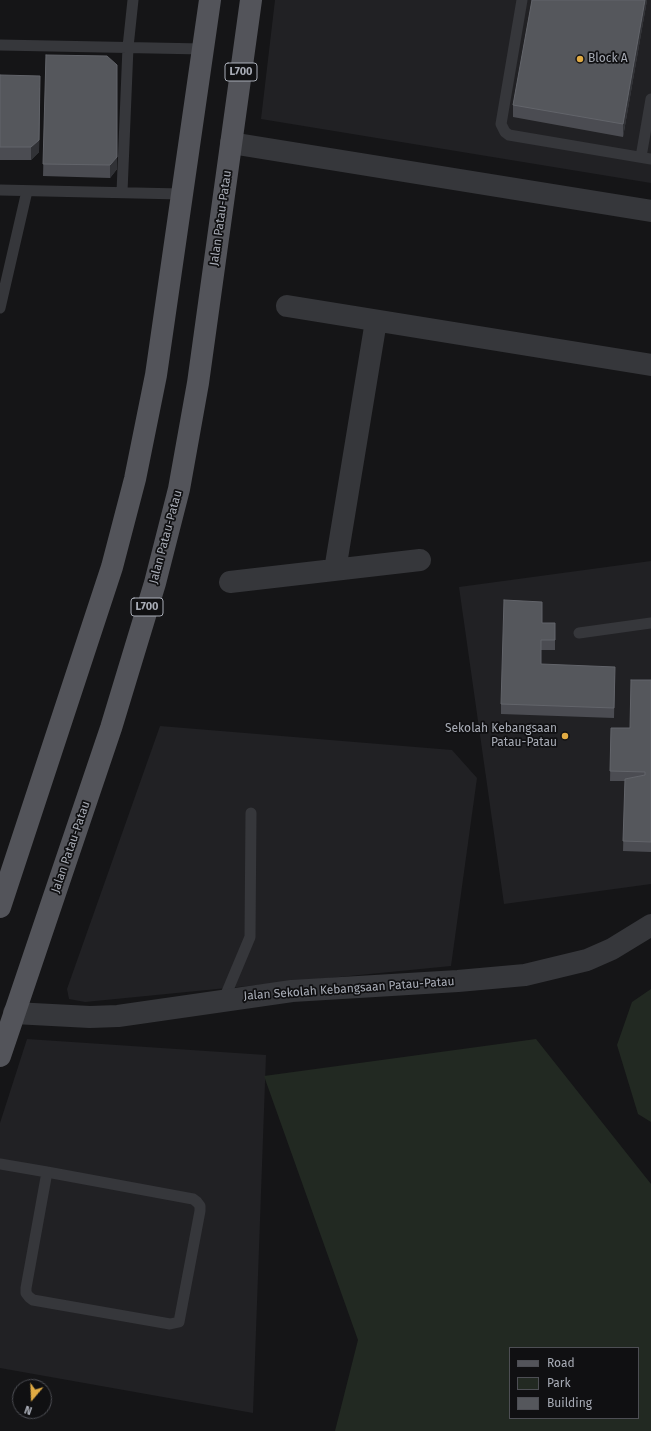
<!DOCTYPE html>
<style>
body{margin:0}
#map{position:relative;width:651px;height:1431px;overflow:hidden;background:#151517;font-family:"Fira Sans",sans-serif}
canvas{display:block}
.legend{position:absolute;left:509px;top:1347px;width:130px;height:72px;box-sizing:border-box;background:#101012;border:1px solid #4d4e54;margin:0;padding:5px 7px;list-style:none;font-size:12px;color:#a8acb6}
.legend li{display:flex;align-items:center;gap:8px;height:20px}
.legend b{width:20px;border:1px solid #4d4e54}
.north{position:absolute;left:12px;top:1379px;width:40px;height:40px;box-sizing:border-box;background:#101012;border:1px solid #4d4e54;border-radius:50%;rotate:199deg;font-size:11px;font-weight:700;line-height:16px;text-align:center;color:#a8acb6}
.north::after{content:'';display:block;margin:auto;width:14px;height:18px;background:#e1ab43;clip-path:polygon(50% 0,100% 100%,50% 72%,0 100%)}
</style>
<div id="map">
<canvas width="651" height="1431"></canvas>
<ul class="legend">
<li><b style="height:5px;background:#53545a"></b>Road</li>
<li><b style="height:11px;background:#222922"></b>Park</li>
<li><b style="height:11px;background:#55575c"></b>Building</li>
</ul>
<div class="north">N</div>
</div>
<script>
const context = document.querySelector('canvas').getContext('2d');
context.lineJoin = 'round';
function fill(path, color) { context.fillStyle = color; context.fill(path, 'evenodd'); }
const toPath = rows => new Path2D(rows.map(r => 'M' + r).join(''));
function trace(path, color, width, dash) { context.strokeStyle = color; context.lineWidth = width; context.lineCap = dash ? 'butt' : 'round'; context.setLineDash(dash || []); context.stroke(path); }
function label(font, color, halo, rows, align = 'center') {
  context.font = font + ' "Fira Sans",sans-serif'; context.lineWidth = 3.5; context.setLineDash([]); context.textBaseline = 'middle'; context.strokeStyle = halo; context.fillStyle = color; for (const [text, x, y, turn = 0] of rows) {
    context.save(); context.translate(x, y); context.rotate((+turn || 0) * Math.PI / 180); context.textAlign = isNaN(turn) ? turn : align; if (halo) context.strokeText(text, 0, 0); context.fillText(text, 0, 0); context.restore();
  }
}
fill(toPath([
 [275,0,651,0,651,183,261,119],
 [651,561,651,884,504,904,459,587],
 [160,726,452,750,477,778,451,966,85,1002,69,999,67,989],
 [27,1039,266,1055,253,1413,0,1368,0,1123]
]), '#212124');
fill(toPath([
 [651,989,651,1122,638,1114,617,1045,632,1002],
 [536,1039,651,1184,651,1431,335,1431,358,1340,264,1076],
 [510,1348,638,1348,638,1418,510,1418]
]), '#222922');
trace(toPath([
 [522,0,501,124,505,132,509,135,651,159],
 [0,45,203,49],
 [641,157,651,99],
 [0,190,181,194],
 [122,192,128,47,133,0],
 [0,308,27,191],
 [579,633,651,623],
 [224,999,250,937,251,813],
 [0,1164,47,1172,193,1199,197,1202,200,1206,200,1211,179,1322,170,1324,33,1300,29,1297,26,1293,26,1288,47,1172]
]), '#36373b', 11);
trace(toPath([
 [231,143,651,211],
 [287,306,651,365],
 [335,570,376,321],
 [230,582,420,560],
 [14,1013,90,1017,118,1016,292,991,458,981,525,975,587,960,612,949,651,925]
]), '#36373b', 22);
trace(toPath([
 [0,907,112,567,135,479,156,375,210,0],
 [0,1056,111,728,155,583,179,489,198,383,251,0]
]), '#53545a', 22);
fill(toPath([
 [532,0,647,0,623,137,513,117,513,105],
 [46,55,117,169,110,178,43,176],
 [0,75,40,88,39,152,31,160,0,160],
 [542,623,555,633,555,650,541,650,541,664,615,676,614,718,501,714,501,704],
 [651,680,651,852,623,851,625,781,610,781,611,728,630,728]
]), '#4b4c52');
fill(toPath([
 [645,0,647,0,623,137,623,124],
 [40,88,39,152,31,160,31,147],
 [117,157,117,169,110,178,110,165]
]), '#313236');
const building = toPath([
 [532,0,645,0,623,124,513,105,532,0],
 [46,55,107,56,117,65,117,157,110,165,43,164,46,55],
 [0,75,40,76,39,140,31,147,0,147,0,75],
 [504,600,542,602,542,623,555,623,555,640,541,640,541,664,615,667,614,708,501,704,504,600],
 [631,680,651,680,651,842,623,841,625,779,645,775,645,772,610,771,611,728,630,728,631,680]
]);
fill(building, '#55575c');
trace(building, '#62646a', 1);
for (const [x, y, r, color] of [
 [580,59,4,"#e1ab43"],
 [565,736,4,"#e1ab43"]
]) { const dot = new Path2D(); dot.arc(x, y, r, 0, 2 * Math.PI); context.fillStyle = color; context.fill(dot); trace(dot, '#101012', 1.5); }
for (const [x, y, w] of [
 [241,72,32],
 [147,607,32]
]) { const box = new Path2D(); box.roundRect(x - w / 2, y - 9, w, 18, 3); context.fillStyle = '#101012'; context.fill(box); trace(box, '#a8acb6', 1); }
label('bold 11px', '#a8acb6', null, [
 ["L700",241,72],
 ["L700",147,607]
]);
label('12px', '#a8acb6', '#101012', [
 ["Block A",588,59],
 ["Sekolah Kebangsaan",557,729,"right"],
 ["Patau-Patau",557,743,"right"]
], 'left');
label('12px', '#a8acb6', '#101012', [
 ["Jalan Patau-Patau",221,218,-82],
 ["Jalan Patau-Patau",166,537,-75],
 ["Jalan Patau-Patau",71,847,-71],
 ["Jalan Sekolah Kebangsaan Patau-Patau",349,989,-4]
]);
</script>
